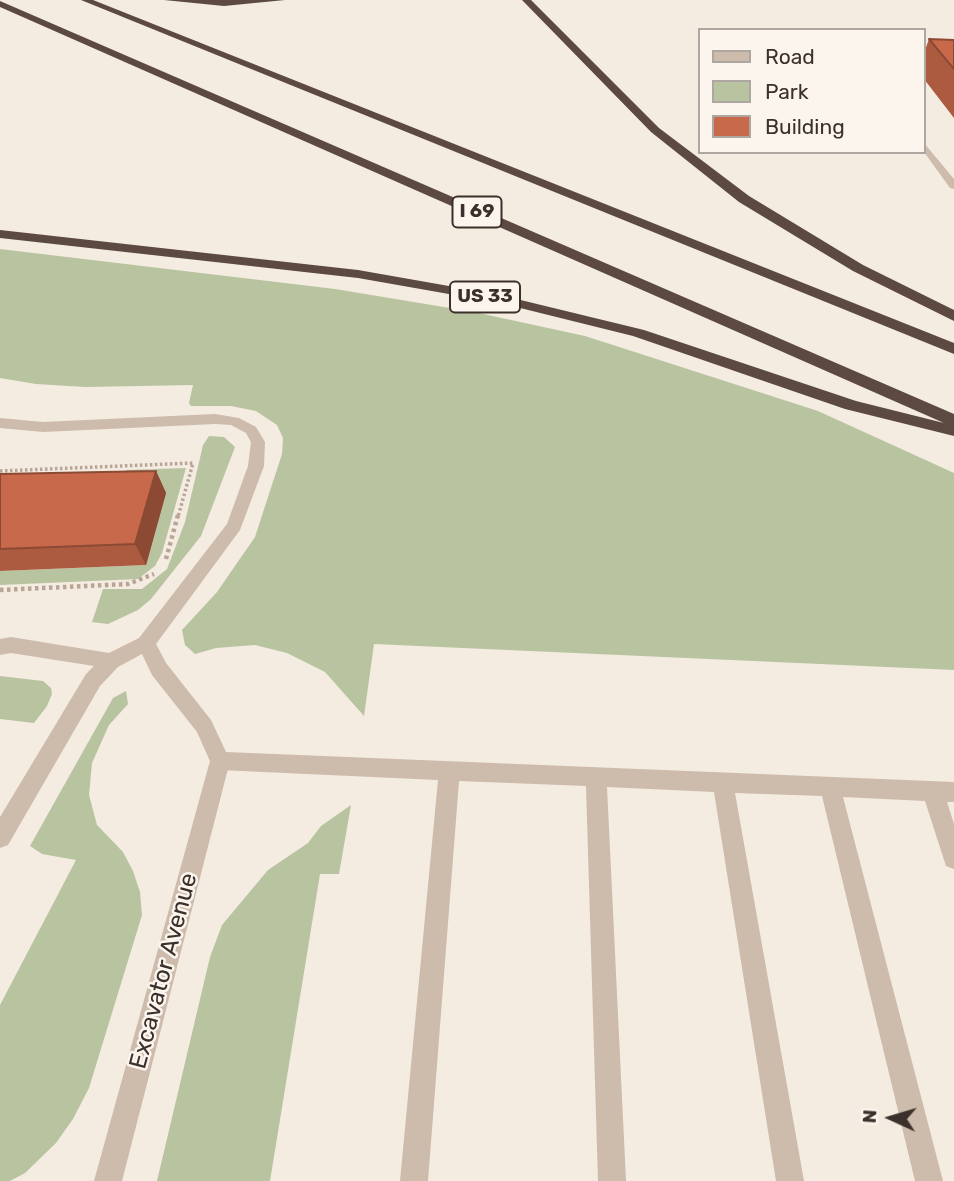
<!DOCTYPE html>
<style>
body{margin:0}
#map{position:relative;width:954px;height:1181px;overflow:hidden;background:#f4ebe1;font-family:Rubik,sans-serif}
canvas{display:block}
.legend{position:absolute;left:698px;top:28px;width:228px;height:126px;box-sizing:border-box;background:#fbf5ee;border:2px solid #aea6a0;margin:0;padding:9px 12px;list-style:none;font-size:21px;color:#3b302b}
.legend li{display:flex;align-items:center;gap:14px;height:35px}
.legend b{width:35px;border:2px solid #aea6a0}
.north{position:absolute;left:856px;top:1083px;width:70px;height:70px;-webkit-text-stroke:5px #fbf5ee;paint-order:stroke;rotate:274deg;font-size:19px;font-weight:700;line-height:28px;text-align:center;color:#3b302b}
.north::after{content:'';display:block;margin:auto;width:24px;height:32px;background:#3b302b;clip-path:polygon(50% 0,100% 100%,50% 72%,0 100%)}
</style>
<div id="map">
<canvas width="954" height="1181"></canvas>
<ul class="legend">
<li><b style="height:9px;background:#cdbbac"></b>Road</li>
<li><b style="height:19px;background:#b8c4a0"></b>Park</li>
<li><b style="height:19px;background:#c8694b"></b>Building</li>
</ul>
<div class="north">N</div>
</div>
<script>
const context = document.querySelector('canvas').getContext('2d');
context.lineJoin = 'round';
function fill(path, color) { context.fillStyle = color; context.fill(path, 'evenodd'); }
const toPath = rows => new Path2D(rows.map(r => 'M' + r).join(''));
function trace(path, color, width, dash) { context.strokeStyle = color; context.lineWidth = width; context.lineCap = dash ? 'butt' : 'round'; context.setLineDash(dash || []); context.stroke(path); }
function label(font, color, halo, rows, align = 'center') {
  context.font = font + ' Rubik,sans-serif'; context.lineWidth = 5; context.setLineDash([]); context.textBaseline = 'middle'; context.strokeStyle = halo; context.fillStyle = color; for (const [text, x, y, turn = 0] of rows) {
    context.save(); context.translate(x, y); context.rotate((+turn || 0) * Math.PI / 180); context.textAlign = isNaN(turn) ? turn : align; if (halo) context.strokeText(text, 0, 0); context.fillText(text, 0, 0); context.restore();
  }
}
fill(toPath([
 [0,249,335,289,474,312,585,336,818,411,954,473,954,670,374,644,364,716,325,672,287,653,255,645,216,648,195,654,185,645,182,630,217,592,255,537,282,454,283,438,277,425,256,411,231,406,191,406,189,403,193,385,85,387,36,384,0,378],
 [209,436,224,437,235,447,201,536,151,599,138,610,108,624,92,622,103,589,142,589,167,569,185,522,203,445],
 [186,468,162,553,155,566,138,579,0,585,0,571,146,565,121,474,126,470],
 [0,676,43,681,51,688,52,694,47,706,34,723,0,719],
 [126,691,128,704,109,725,92,763,89,795,97,825,123,852,133,871,140,892,142,915,89,1088,73,1119,56,1143,25,1173,10,1181,0,1181,0,1005,76,860,42,854,30,846,113,698],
 [351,805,339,874,320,874,270,1181,157,1181,210,957,222,925,268,870,308,843,321,826]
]), '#b8c4a0');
trace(toPath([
 [0,471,193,463,178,517]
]), '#b9a596', 3.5, [2.5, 2.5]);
trace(toPath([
 [166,559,178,515],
 [0,590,128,584,154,574]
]), '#b9a596', 4.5, [3.5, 3.5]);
fill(toPath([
 [924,143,954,179,954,189,950,188,924,152,924,143],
 [215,414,239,418,256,427,265,442,264,466,240,530,156,644,166,663,211,720,226,752,954,782,954,802,947,802,954,824,954,869,946,866,925,801,843,797,943,1181,915,1181,822,796,735,793,804,1181,776,1181,714,792,607,787,626,1181,598,1181,586,786,459,781,428,1181,400,1181,438,780,220,770,213,768,197,732,152,675,142,654,118,667,100,686,8,845,0,848,0,817,86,674,94,666,11,653,0,655,0,639,11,637,109,653,139,638,227,524,248,466,251,442,246,433,231,425,215,424,43,432,0,428,0,418,43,422,215,414]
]), '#cdbbac');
fill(toPath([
 [220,752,227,754,230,761,122,1181,94,1181,210,761,213,754,220,752]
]), '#cdbbac');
fill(toPath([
 [81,0,93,0,954,343,954,354,81,0],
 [164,0,285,0,224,6,164,0],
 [522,0,531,0,659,128,749,196,863,265,954,310,954,321,853,271,739,202,651,132,522,0],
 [0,1,954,414,954,436,845,409,633,336,500,303,358,278,0,238,0,230,358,270,500,295,644,330,856,401,944,423,0,7,0,1]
]), '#5c4a42');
fill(toPath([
 [929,39,954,40,954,118,924,79,924,53],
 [156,471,166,493,146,565,0,571,0,474]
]), '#ac5a40');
fill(toPath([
 [156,471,166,493,146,565,135,544]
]), '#8c4a34');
const building = toPath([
 [929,39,954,40,954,69,929,39],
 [156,471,135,544,0,549,0,474,156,471]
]);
fill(building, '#c8694b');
trace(building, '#8c4a34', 2);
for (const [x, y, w] of [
 [477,212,49],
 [485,297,70]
]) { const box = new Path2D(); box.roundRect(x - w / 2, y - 15.5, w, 31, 5); context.fillStyle = '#fbf5ee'; context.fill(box); trace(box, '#3b302b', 2); }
label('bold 19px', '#3b302b', null, [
 ["I 69",477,212],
 ["US 33",485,297]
]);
label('24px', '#3b302b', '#fbf5ee', [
 ["Excavator Avenue",164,971,-75]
]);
</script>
